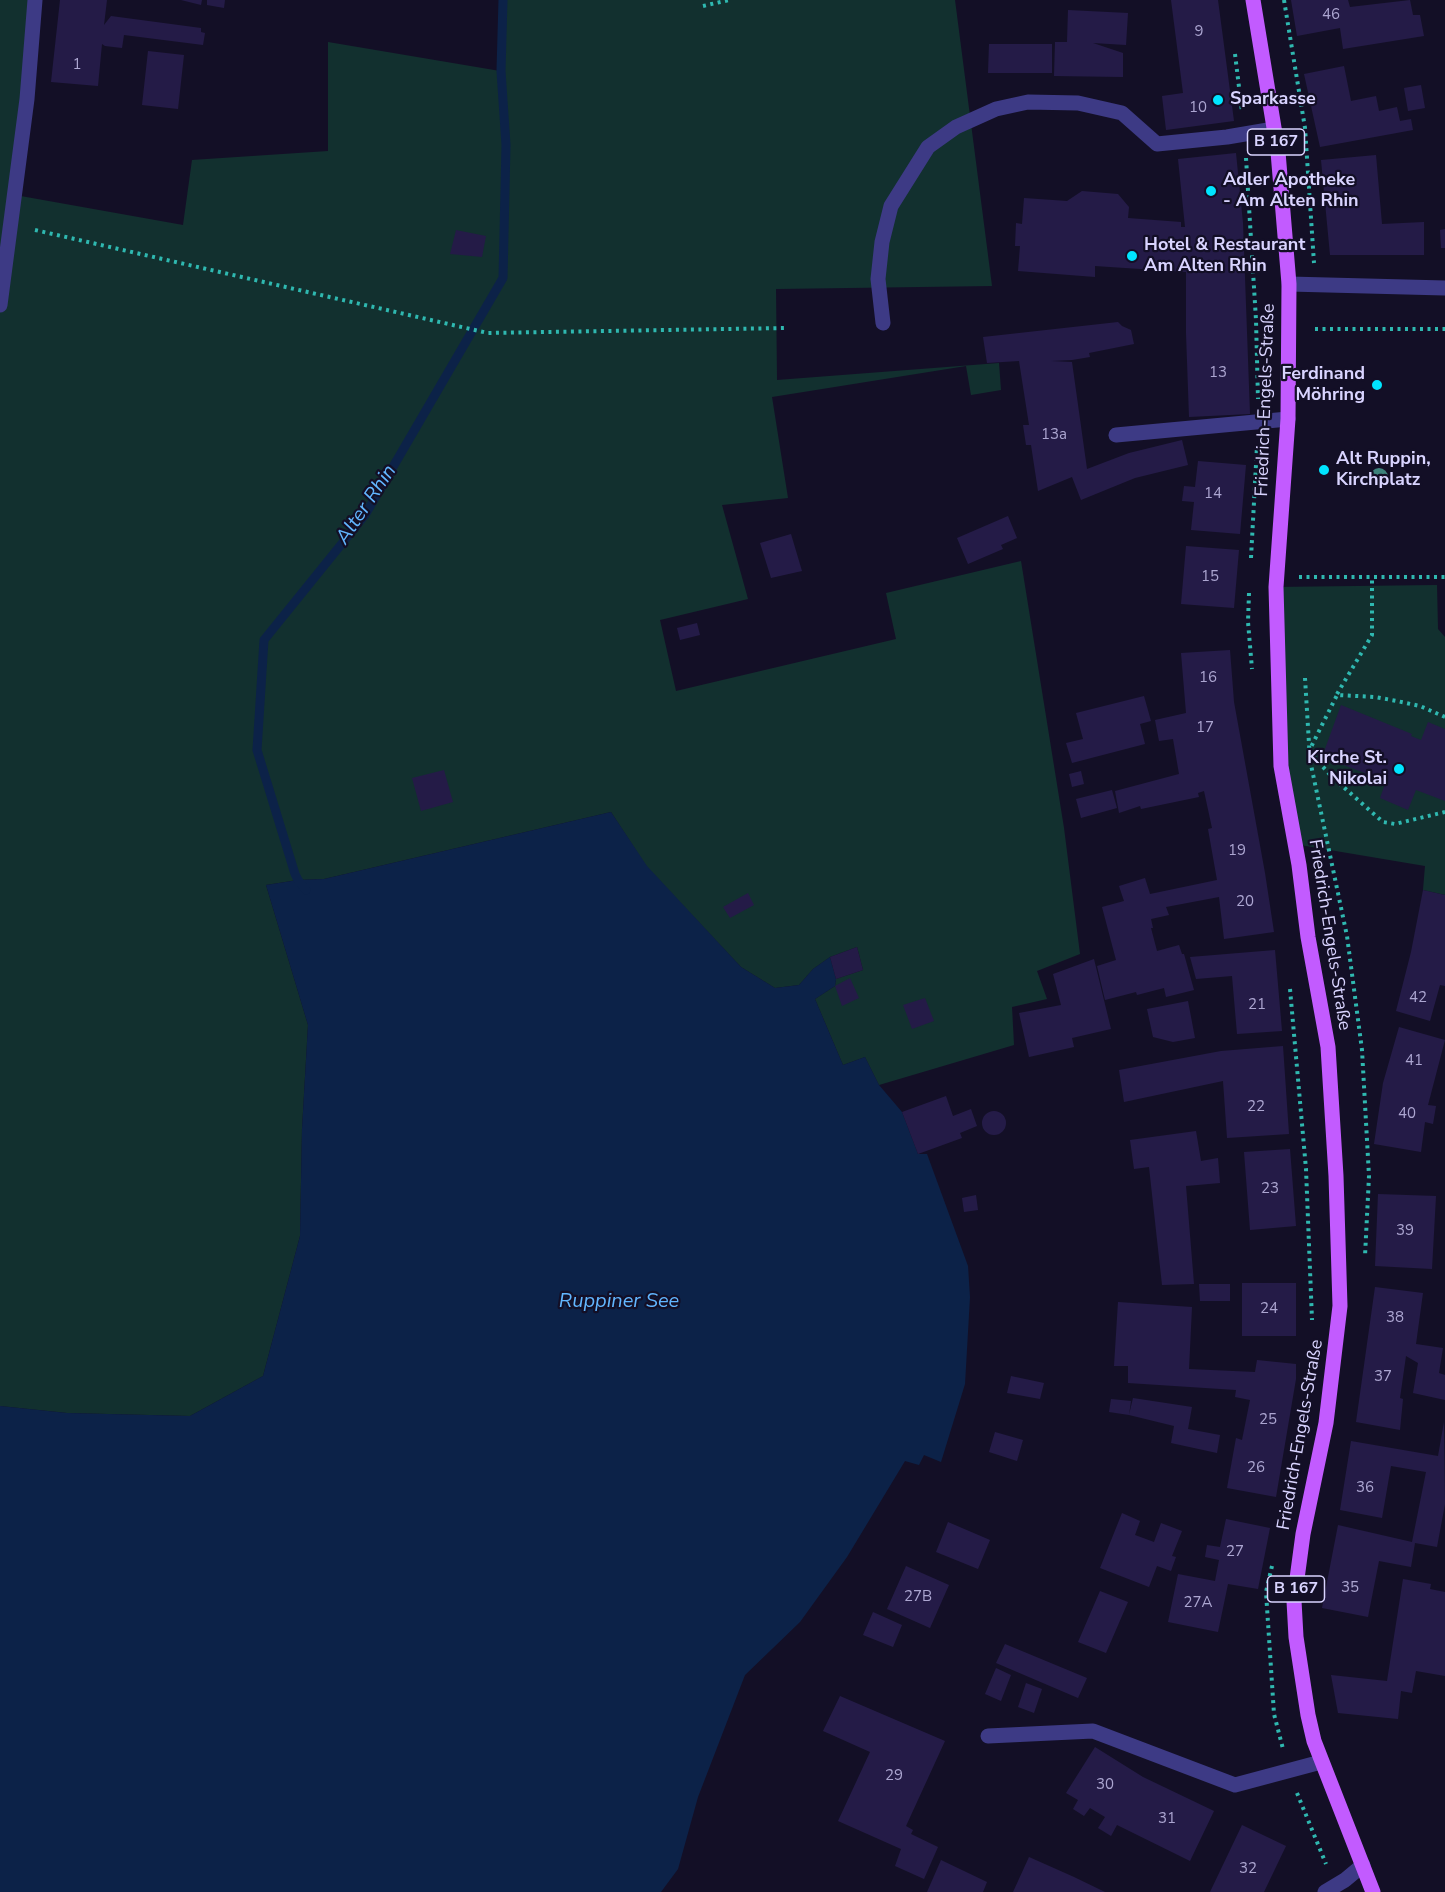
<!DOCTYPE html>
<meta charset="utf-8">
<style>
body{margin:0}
canvas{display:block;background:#130f26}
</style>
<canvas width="1445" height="1892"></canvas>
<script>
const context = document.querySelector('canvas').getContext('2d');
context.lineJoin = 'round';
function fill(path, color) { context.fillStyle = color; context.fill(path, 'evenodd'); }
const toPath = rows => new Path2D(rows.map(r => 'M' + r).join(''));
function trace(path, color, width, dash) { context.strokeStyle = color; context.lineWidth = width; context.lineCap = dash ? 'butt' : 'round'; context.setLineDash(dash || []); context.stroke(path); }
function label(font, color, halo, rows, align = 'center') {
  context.font = font + ' "Nunito Sans",sans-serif'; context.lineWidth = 4.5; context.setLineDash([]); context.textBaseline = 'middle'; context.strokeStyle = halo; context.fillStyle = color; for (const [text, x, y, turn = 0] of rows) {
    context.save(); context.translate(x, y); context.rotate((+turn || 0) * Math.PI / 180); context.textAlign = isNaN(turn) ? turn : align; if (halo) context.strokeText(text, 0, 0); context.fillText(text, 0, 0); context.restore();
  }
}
fill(toPath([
 [0,0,35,0,15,195,183,225,192,160,328,151,328,42,500,71,503,0,955,0,992,286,776,289,777,380,999,363,1001,390,971,395,966,366,772,397,788,498,722,505,748,599,660,620,676,691,896,639,886,593,1021,561,1064,828,1080,954,1037,971,1047,999,1012,1007,1014,1045,879,1085,865,1057,843,1065,815,999,835,986,836,979,863,970,857,947,830,957,813,969,799,985,775,988,741,967,647,867,611,812,324,879,298,880,266,885,308,1025,302,1129,300,1236,263,1376,190,1416,67,1413,0,1406],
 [1437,585,1438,629,1445,637,1445,895,1423,890,1425,866,1294,844,1281,766,1276,587]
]), '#12302f');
fill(toPath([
 [611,812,647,866,741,967,775,988,799,985,813,969,830,957,836,979,835,986,815,999,843,1065,865,1057,879,1085,902,1112,918,1154,927,1154,968,1266,970,1297,965,1384,941,1462,924,1455,919,1465,905,1461,847,1557,800,1622,745,1675,698,1797,678,1869,661,1892,0,1892,0,1406,67,1413,190,1416,263,1376,300,1236,302,1129,308,1025,266,885,298,880,324,879]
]), '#0c2248');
trace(toPath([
 [306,890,298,880,295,874,257,750,264,640,365,515,503,278,506,145,501,71,503,0]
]), '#0c2248', 9);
fill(toPath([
 [60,0,107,0,104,25,111,16,201,28,201,32,205,33,203,45,124,35,122,48,105,46,102,44,98,86,51,82],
 [181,0,202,0,201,5],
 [207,0,225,0,224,8,207,5],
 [1171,0,1218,0,1234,121,1166,130,1162,96,1183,93],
 [1291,0,1348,0,1350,7,1410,0,1413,15,1420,15,1424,36,1343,49,1340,28,1297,36],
 [1068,10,1128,13,1126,45,1093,43,1123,53,1123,77,1054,76,1055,42,1067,42],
 [989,44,1052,44,1052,73,988,73],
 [148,51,184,55,178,109,142,105],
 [1344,66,1351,101,1376,96,1379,111,1397,107,1400,121,1411,119,1413,130,1320,147,1304,74],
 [1421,85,1425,108,1408,111,1404,88],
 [1236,153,1243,223,1250,414,1189,417,1186,333,1186,272,1095,266,1095,277,1018,271,1020,246,1015,246,1016,223,1022,224,1024,198,1067,201,1082,191,1118,194,1129,207,1128,218,1181,222,1181,227,1185,227,1178,159],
 [1376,155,1382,224,1424,222,1424,255,1330,255,1321,160],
 [1445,229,1445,248,1441,248,1440,230],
 [456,230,486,236,482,257,450,254],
 [1118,322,1122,326,1131,330,1134,344,1089,353,1090,357,1072,360,1051,361,1072,362,1087,469,1129,453,1182,440,1188,465,1135,478,1081,500,1072,477,1038,491,1031,445,1026,445,1023,425,1029,425,1019,361,987,363,983,337],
 [1198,461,1246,465,1240,534,1191,530,1194,502,1182,501,1184,486,1195,487],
 [1008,516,1017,538,1001,545,1003,549,968,564,957,538],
 [791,534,802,571,771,578,760,543],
 [1186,546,1239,550,1234,608,1181,604],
 [697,623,700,635,680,640,677,628],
 [1230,650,1234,702,1265,873,1274,932,1224,939,1219,897,1166,907,1169,915,1151,919,1153,928,1151,928,1157,951,1179,945,1182,954,1184,954,1194,990,1166,997,1164,988,1137,995,1136,992,1105,1000,1097,966,1116,960,1102,907,1124,901,1119,886,1145,878,1150,894,1217,880,1208,829,1212,828,1204,791,1198,793,1199,797,1141,809,1140,806,1119,813,1115,791,1179,774,1173,739,1159,741,1155,720,1186,713,1181,653],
 [1144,696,1151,721,1140,724,1145,744,1072,763,1066,743,1083,739,1076,713],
 [1341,705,1412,734,1411,736,1421,740,1428,722,1445,729,1445,801,1416,790,1408,810,1380,798,1386,781,1322,757],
 [444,770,453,802,421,811,412,778],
 [1081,771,1084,784,1072,787,1069,774],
 [1112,790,1117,808,1081,818,1076,799],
 [1423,890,1445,895,1445,986,1440,985,1430,1021,1396,1011,1411,952],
 [748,893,754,905,730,918,723,907],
 [857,947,863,970,836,979,830,957],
 [1275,950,1282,1031,1237,1034,1232,976,1196,979,1190,957],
 [1094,959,1111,1029,1072,1038,1074,1047,1029,1057,1019,1013,1061,1005,1053,974],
 [850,978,859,998,842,1006,835,986],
 [925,998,934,1021,912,1029,903,1005],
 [1188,1001,1195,1038,1173,1042,1153,1037,1147,1009],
 [1399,1027,1445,1040,1428,1105,1436,1106,1433,1124,1425,1122,1421,1152,1374,1144,1383,1083],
 [1283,1046,1289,1134,1227,1138,1223,1081,1124,1102,1119,1070,1221,1051],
 [946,1096,953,1116,971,1109,977,1126,960,1133,962,1138,918,1154,902,1112],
 '982 1123a12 12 0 1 1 24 0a12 12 0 1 1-24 0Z',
 [1196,1131,1201,1161,1218,1158,1220,1183,1186,1186,1194,1284,1162,1285,1149,1167,1134,1169,1130,1140],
 [1290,1149,1296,1226,1250,1230,1244,1152],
 [1378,1194,1436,1196,1432,1269,1375,1266],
 [976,1195,978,1210,964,1212,962,1198],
 [1242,1283,1296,1283,1296,1336,1242,1336],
 [1199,1284,1230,1284,1230,1301,1200,1301],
 [1375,1287,1423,1293,1416,1344,1443,1348,1439,1373,1445,1375,1445,1400,1413,1393,1418,1363,1406,1356,1400,1398,1403,1399,1400,1430,1356,1422],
 [1118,1302,1192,1307,1189,1369,1255,1372,1257,1360,1296,1364,1296,1379,1276,1497,1227,1488,1236,1438,1242,1440,1250,1400,1235,1397,1236,1390,1128,1383,1128,1366,1114,1366],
 [1011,1376,1044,1383,1040,1399,1007,1393],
 [1133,1398,1192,1407,1188,1429,1220,1435,1217,1453,1171,1443,1174,1426,1129,1415],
 [1111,1399,1131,1401,1129,1415,1109,1412],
 [1444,1422,1445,1504,1437,1547,1415,1543,1411,1567,1379,1561,1368,1617,1322,1608,1338,1525,1412,1542,1426,1472,1391,1466,1382,1518,1340,1510,1351,1441,1438,1456],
 [995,1432,1023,1440,1017,1461,989,1452],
 [1122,1513,1140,1521,1135,1535,1154,1542,1161,1523,1182,1531,1172,1556,1176,1557,1171,1571,1157,1566,1149,1587,1100,1568],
 [1226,1519,1270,1528,1258,1589,1228,1584,1218,1632,1168,1622,1178,1574,1215,1581,1219,1560,1205,1557,1207,1545,1220,1547],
 [948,1522,990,1540,978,1569,936,1552],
 [906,1566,949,1585,930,1628,887,1609],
 [1403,1579,1431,1584,1430,1589,1445,1592,1445,1676,1416,1671,1412,1693,1401,1691,1398,1719,1338,1713,1331,1675,1387,1681],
 [1100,1591,1128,1602,1106,1653,1078,1642],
 [873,1612,902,1625,893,1647,863,1635],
 [1005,1644,1087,1678,1078,1698,996,1663],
 [996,1668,1011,1675,1001,1701,985,1694],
 [1026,1683,1042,1689,1034,1713,1018,1707],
 [840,1696,945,1741,906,1826,913,1830,911,1834,938,1847,924,1879,895,1866,901,1849,838,1821,870,1752,823,1731],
 [1095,1747,1143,1777,1214,1811,1190,1861,1117,1825,1111,1836,1098,1828,1105,1817,1090,1808,1084,1816,1073,1809,1078,1800,1066,1793],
 [1242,1825,1286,1846,1264,1892,1210,1892],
 [1029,1857,1074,1877,1105,1892,1013,1892],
 [941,1860,987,1882,983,1892,927,1892]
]), '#241b47');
trace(toPath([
 [1284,0,1305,128,1314,263],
 [703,6,729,0],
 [1235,54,1242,112],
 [1246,158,1256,320,1258,399],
 [35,230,488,333,787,328],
 [1315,329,1445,329],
 [1251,558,1257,446],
 [1299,577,1445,577],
 [1249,593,1248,622,1252,669],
 [1305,678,1310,760,1347,936,1362,1050,1369,1176,1365,1256],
 [1337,694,1372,635,1372,577],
 [1445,717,1420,706,1397,701,1375,697,1337,695,1309,751,1332,777,1383,822,1395,824,1445,812],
 [1290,989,1306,1169,1312,1320],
 [1272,1566,1266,1592,1274,1714,1283,1749],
 [1297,1793,1326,1864]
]), '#2fb8b0', 4, [3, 4.5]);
trace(toPath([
 [0,305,27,99,35,0],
 [883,323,878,279,882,242,891,206,928,147,956,127,996,109,1028,102,1078,103,1122,113,1157,144,1227,137,1274,129],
 [1116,435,1288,419],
 [988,1736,1093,1731,1235,1785,1321,1762]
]), '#3d3a85', 15);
trace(toPath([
 [1289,284,1445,288],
 [1325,1892,1345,1880,1363,1865]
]), '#3d3a85', 15);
trace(toPath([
 [1253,0,1278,152,1289,284,1288,419,1276,587,1281,766,1299,865,1308,937,1328,1047,1336,1176,1340,1306,1326,1423,1303,1534,1294,1601,1296,1637,1308,1715,1314,1741,1373,1892]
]), '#c25bff', 15);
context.fillStyle = '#3d827b';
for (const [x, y] of [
 [1379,477]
]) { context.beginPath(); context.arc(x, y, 9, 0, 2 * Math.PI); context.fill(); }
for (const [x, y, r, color] of [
 [1218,100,6,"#00e5ff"],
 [1211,191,6,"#00e5ff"],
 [1132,256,6,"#00e5ff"],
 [1377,385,6,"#00e5ff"],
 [1324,470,6,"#00e5ff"],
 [1399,769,6,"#00e5ff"]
]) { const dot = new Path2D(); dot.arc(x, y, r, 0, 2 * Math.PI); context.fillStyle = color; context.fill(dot); trace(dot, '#130f26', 2); }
label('15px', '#aca6d1', null, [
 ["46",1331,15],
 ["9",1199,32],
 ["1",77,65],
 ["10",1198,108],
 ["13",1218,373],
 ["13a",1054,435],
 ["14",1213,494],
 ["15",1210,577],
 ["16",1208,678],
 ["17",1205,728],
 ["19",1237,851],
 ["20",1245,902],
 ["42",1418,998],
 ["21",1257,1005],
 ["41",1414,1061],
 ["22",1256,1107],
 ["40",1407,1114],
 ["23",1270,1189],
 ["39",1405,1231],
 ["24",1269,1309],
 ["38",1395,1318],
 ["37",1383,1377],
 ["25",1268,1420],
 ["26",1256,1468],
 ["36",1365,1488],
 ["27",1235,1552],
 ["35",1350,1588],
 ["27B",918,1597],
 ["27A",1198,1603],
 ["29",894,1776],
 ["30",1105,1785],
 ["31",1167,1819],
 ["32",1248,1869]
]);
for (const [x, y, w] of [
 [1276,142,57],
 [1296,1589,57]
]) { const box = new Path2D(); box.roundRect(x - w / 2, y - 13, w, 26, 4.5); context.fillStyle = '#130f26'; context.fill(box); trace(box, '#d9d4ff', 1.5); }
label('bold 16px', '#d9d4ff', null, [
 ["B 167",1276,142],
 ["B 167",1296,1589]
]);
label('bold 18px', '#d9d4ff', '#130f26', [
 ["Sparkasse",1230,100],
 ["Adler Apotheke",1223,181],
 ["- Am Alten Rhin",1223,202],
 ["Hotel & Restaurant",1144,246],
 ["Am Alten Rhin",1144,267],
 ["Ferdinand",1365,375,"right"],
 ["Möhring",1365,396,"right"],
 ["Alt Ruppin,",1336,460],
 ["Kirchplatz",1336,481],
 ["Kirche St.",1387,759,"right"],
 ["Nikolai",1387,780,"right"]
], 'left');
label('18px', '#d9d4ff', '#130f26', [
 ["Friedrich-Engels-Straße",1266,400,-88],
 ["Friedrich-Engels-Straße",1329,935,81],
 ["Friedrich-Engels-Straße",1301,1435,-80]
]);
label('italic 20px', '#62b6ff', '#130f26', [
 ["Alter Rhin",367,505,-56],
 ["Ruppiner See",619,1302]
]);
</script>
